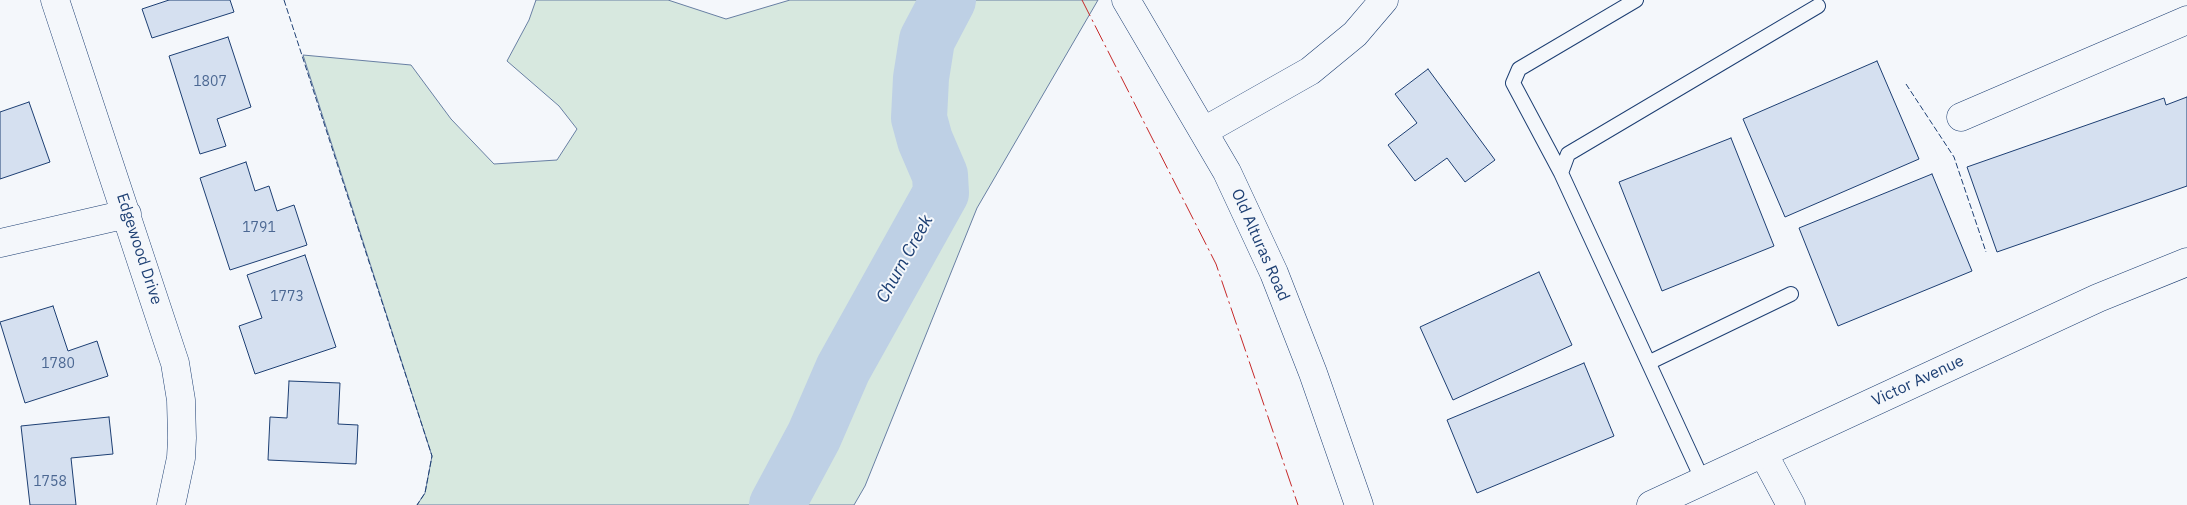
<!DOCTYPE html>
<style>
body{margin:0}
canvas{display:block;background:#f4f7fb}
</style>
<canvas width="2187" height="505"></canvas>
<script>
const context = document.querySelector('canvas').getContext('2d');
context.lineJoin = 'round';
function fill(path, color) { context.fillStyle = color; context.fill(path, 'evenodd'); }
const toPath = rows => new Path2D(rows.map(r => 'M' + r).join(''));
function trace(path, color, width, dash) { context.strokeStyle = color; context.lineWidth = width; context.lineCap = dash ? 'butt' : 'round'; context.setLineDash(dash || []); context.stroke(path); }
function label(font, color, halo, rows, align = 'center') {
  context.font = font + ' "IBM Plex Sans",sans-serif'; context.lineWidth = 4; context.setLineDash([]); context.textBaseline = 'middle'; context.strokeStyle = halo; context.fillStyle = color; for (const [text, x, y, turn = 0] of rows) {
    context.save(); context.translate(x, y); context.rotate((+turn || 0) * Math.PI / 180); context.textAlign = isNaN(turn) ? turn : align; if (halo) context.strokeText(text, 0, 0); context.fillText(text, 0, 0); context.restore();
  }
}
const green = toPath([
 [536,0,668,0,726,19,790,0,1098,0,977,208,865,486,854,505,417,505,425,493,432,456,303,55,411,65,451,119,494,164,557,160,577,129,559,106,507,61,529,20,536,0]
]);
fill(green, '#d7e8df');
trace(green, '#687fa3', 1);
trace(toPath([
 [777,505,814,436,843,369,941,193,940,175,925,140,919,118,921,78,927,40,948,0]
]), '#bed0e5', 56);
const building = toPath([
 [169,0,230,0,234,12,152,38,142,9,169,0],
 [228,37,251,107,217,119,226,146,200,154,169,56,228,37],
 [1877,61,1919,159,1785,217,1743,119,1877,61],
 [1428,69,1495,160,1465,182,1447,158,1415,181,1388,145,1417,123,1395,94,1428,69],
 [2187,97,2187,186,1997,252,1967,167,2164,98,2166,105,2187,97],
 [29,102,50,162,0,179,0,112,29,102],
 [1731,138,1774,246,1662,291,1619,182,1731,138],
 [246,162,255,191,269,186,277,211,294,205,307,245,230,270,200,178,246,162],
 [1932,174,1972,271,1838,326,1799,228,1932,174],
 [305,255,336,347,255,374,239,326,262,318,247,275,305,255],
 [1539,272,1572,345,1453,400,1420,327,1539,272],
 [53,306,68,351,97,341,108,376,25,403,0,322,53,306],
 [1584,363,1614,436,1477,493,1447,420,1584,363],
 [289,381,340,383,338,424,358,425,356,464,268,460,270,417,287,418,289,381],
 [109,417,113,454,71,458,76,505,30,505,21,426,109,417]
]);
fill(building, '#d5e0f0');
trace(building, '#1d3f73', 1);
const service = toPath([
 [1561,173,1513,83,1519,69,1636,0],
 [1650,362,1791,294],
 [1703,481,1561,173,1568,154,1818,6]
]);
const minor = toPath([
 [55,0,175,363,181,400,182,438,181,458,171,505],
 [1961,117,2187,20],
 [1204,131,1310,71,1355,34,1384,0],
 [0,243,127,214],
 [1763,453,1791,505]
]);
const secondary = toPath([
 [1126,0,1227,172,1274,273,1313,373,1359,505],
 [1651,505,2098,298,2187,262]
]);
trace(service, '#1d3f73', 16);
trace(minor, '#1d3f73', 29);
trace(secondary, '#1d3f73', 29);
trace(service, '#f4f7fb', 14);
trace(minor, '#f4f7fb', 28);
trace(secondary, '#f4f7fb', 28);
trace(toPath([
 [284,0,432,456,425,493,417,505],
 [1906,84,1954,157,1986,252]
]), '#1d3f73', 1, [6, 2.5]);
trace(toPath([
 [1082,0,1216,264,1298,505]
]), '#c62828', 1, [18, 4, 2.5, 4]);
label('14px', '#4b6792', null, [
 ["1807",210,82],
 ["1791",259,228],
 ["1773",287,297],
 ["1780",58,364],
 ["1758",50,482]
]);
label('16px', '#1d3f73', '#f4f7fb', [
 ["Old Alturas Road",1260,245,66],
 ["Edgewood Drive",139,249,72],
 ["Victor Avenue",1918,381,-25]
]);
label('italic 18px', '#1d3f73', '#f4f7fb', [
 ["Churn Creek",905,259,-61]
]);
</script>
